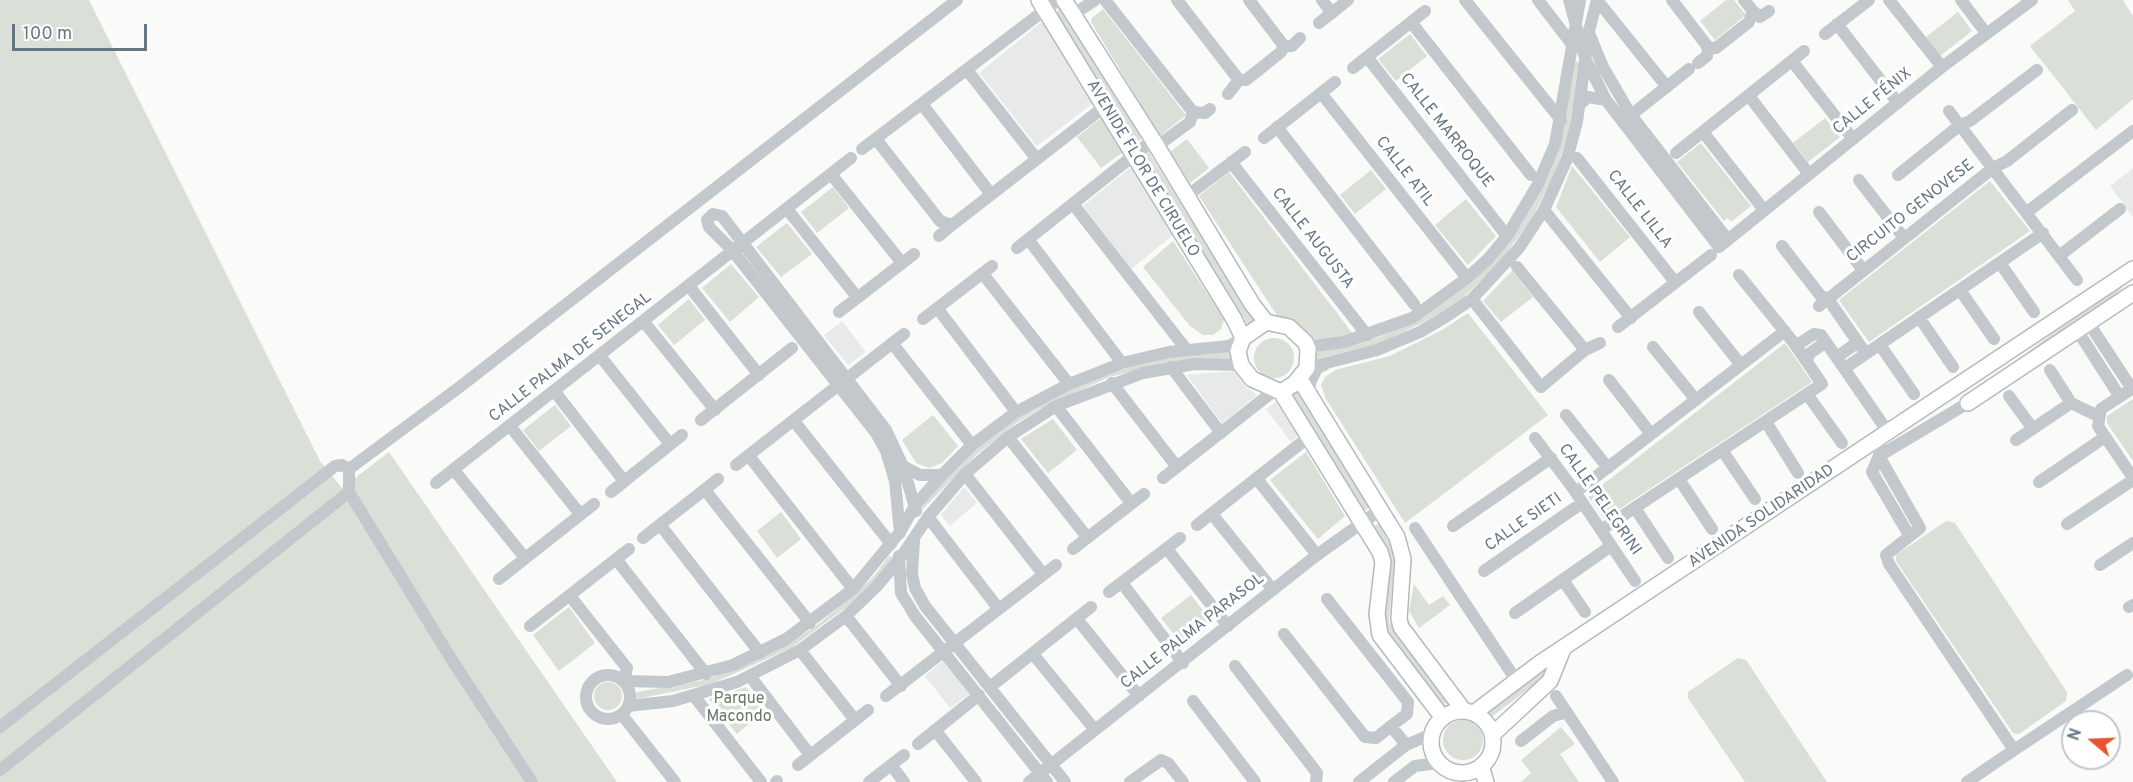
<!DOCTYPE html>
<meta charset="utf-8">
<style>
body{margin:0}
#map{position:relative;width:2133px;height:782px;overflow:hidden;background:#fafaf8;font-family:Overpass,sans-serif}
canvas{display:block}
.north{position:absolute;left:2061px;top:710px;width:60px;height:60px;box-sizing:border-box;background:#fff;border:2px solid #c1c8cd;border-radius:50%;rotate:289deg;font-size:16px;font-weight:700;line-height:24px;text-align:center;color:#657683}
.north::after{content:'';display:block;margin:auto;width:21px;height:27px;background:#e4572e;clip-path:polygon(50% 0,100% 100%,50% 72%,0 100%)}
.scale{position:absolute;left:12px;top:24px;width:135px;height:27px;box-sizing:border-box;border:3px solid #657683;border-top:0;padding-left:8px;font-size:18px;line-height:21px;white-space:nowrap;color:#657683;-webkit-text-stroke:4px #fff;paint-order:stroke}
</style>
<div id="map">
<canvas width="2133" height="782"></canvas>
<div class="north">N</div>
<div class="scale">100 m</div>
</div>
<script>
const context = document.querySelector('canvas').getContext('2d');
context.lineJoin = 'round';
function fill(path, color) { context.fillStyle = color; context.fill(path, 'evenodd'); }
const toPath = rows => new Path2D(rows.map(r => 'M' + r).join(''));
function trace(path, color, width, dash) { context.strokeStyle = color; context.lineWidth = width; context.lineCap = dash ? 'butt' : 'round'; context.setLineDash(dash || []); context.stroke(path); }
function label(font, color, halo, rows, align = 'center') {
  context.font = font + ' Overpass,sans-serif'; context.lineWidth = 6; context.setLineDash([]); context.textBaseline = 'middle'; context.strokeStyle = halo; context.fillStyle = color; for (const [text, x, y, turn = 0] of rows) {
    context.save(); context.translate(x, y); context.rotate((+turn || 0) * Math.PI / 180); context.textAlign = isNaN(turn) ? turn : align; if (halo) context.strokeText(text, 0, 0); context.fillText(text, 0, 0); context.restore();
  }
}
fill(toPath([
 [1043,21,1093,103,1037,146,979,73],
 [1131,167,1173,235,1131,269,1083,206],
 [2133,168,2133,217,2110,186],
 [842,321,866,352,848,365,824,335],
 [1234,371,1246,387,1257,395,1222,423,1187,375],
 [1276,402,1298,436,1291,442,1266,409],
 [964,487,977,503,950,526,941,515],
 [943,661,969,694,950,708,925,676]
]), '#e8e9e9');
fill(toPath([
 [0,0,89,0,320,461,342,488,389,452,617,782,0,782],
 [1726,0,1734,0,1746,15,1715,40,1700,21],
 [2068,0,2123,0,2133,16,2133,99,2096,130,2030,46,2075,11],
 [1058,8,1061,8,1141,137,1140,141,1134,141,1057,15],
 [1103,9,1186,115,1160,136,1091,22,1092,18],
 [1958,12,1972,31,1940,56,1926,37],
 [1410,34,1427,56,1396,81,1378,59],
 [1577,61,1580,65,1572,122,1557,169,1531,220,1502,259,1459,302,1434,317,1381,343,1313,360,1313,353,1379,337,1431,311,1477,276,1515,233,1538,193,1573,64],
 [1101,118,1122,153,1101,168,1077,137],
 [1825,118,1840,137,1808,162,1793,143],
 [1187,139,1209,168,1190,183,1170,152],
 [1701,143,1751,206,1731,222,1727,218,1724,221,1677,162],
 [1148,151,1254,321,1252,325,1248,325,1144,157],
 [1572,166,1630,237,1600,262,1556,207],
 [1371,170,1386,189,1355,214,1340,195],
 [1229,172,1353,334,1316,342,1299,325,1278,317,1199,196],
 [1990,181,2030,231,1869,342,1839,300],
 [833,187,849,208,817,233,801,212],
 [1466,199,1496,236,1468,265,1435,225],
 [787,223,812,254,781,277,756,247],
 [1173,241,1224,319,1221,329,1213,335,1203,335,1190,326,1143,267],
 [731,264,759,297,730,322,702,288],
 [1512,271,1533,297,1501,322,1483,301],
 [2121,286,2123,287,2110,300,2030,354,2028,352,2053,333],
 [689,299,705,320,674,345,658,325],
 [1468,313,1548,415,1405,523,1326,399,1321,385,1325,377,1335,370,1390,356,1442,330],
 '1254 358a20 20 0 1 1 40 0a20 20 0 1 1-40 0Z',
 [1785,343,1812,382,1604,519,1588,496],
 [1230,351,1234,355,1230,360,1198,359,1165,363,1109,377,1039,409,1015,424,976,455,921,511,924,502,973,450,1013,420,1072,388,1108,373,1166,358],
 [1298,390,1369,505,1367,510,1361,509,1293,396,1292,393],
 [2133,399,2133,461,2107,423,2107,416],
 [555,405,571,426,539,451,523,430],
 [933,415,958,446,942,463,929,468,916,463,902,440],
 [1053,419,1077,450,1048,473,1021,439],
 [1306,452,1345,516,1318,539,1270,480],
 [781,512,801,539,777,558,757,531],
 [1946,521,1955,523,2067,692,2066,701,2019,734,2013,733,1896,561,1896,555],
 [1379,523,1395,554,1389,622,1449,700,1447,704,1443,703,1386,632,1382,612,1390,557,1373,527],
 [893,556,892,561,875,582,849,605,791,648,711,684,637,699,633,696,637,692,709,679,790,642,813,628,848,600,875,575,888,557],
 [1414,584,1429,605,1443,596,1450,605,1419,628,1409,611],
 [1191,595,1212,622,1182,645,1161,618],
 [569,607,595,643,559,671,533,635],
 [1738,658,1746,660,1827,782,1745,782,1688,698,1688,692],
 [1547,668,1548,670,1543,678,1490,718,1490,711],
 '594 696a14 14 0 1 1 28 0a14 14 0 1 1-28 0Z',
 [746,687,765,710,737,734,709,699],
 '1443 740a20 20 0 1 1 40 0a20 20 0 1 1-40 0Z',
 [1561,727,1575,744,1560,754,1579,782,1521,782,1531,773,1521,760]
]), '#dadfd7');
const major = toPath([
 [1039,0,1234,319,1243,338],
 [1064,0,1153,140,1252,304,1266,322],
 [1266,322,1289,327,1305,342,1308,349,1307,368,1294,384,1281,392,1252,379,1241,365,1238,351,1243,338,1266,322],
 [1299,378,1397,537,1403,559,1399,619,1401,627,1464,711],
 [1281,392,1380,552,1383,562,1377,614,1380,635,1443,718],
 [1968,403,2133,293],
 '1431 742a31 31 0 1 1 62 0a31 31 0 1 1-62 0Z',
 [1474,713,1540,663,2133,269],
 [1492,735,1550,681,1563,649],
 [1481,766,1486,782]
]);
trace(major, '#b5babe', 18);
trace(toPath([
 [1105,0,1193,112],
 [1177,0,1239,80],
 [1249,0,1284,46],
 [1322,0,1332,13],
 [1465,0,1561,120],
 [1538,0,1571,43],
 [1569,0,1585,58,1606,100,1719,247,1942,67,2032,0],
 [1597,0,1667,87],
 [1672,0,1708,47],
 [1744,0,1753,11],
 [1889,0,1942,67],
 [1961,0,1986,33],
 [1074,14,1095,0],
 [1411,22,1531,175],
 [1319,23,1348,0],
 [1837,24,1898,103],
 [1589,33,1603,67,1631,115,1728,240],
 [1825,34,1869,0],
 [1367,57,1507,236],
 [1792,61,1853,139],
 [1698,63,1707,56,1708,47,1716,48,1749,22,1753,11,1760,17,1769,11],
 [1353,68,1425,11],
 [967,70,1036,158],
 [1321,93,1467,278],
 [1228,94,1239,80,1246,80,1281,52,1284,46,1292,46,1300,38],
 [1749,96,1809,174],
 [922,104,990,193],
 [1579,105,1588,97,1606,100],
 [1949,111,2077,280],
 [1626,119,1689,69],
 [1277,127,1414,304],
 [1703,132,1764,210],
 [1264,138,1335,82],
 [876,139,940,221,952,225,1104,107],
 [1156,147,1190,122,1193,112,1205,113,1210,109],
 [862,149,1058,0],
 [1676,153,1804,51],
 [1577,158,1675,282],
 [1231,162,1367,335],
 [831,174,902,263],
 [1898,175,1960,125,1970,121,2037,70],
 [1859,180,1904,238],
 [1187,196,1245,152],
 [1073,204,1186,349],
 [787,209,857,297],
 [1544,210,1631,318],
 [1819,212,1863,270],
 [2027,212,2133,131],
 [707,220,713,214,722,216,886,430,903,466,916,511],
 [707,220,709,227,732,250,876,433,886,451,895,481,900,533],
 [939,236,952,225],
 [1028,239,1122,363],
 [1782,246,1820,295,1828,299,1819,306],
 [1017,248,1153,140],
 [2059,256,2120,209],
 [2000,263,2034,312],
 [1517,267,1585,350],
 [983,274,1069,384],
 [689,286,759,375],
 [1960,290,1994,339],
 [1472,299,1541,387,1585,350,1600,343],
 [938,309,1016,412],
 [839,312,914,254],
 [1699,312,1741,365],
 [1919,317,1953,367],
 [923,319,992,266],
 [644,322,715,410],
 [2088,322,2132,389],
 [1618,327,1711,255],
 [2077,330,2120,397],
 [1305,342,1315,346,1344,342,1412,318,1467,278,1488,259,1507,236,1538,184,1555,144,1580,0],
 [892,343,972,445],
 [1794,343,1800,343,1814,334,1821,335,1888,432],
 [1880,345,1914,394],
 [1653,347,1696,400],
 [1866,354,1828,299,1993,168,2007,161,2072,110],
 [600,356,670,444],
 [1837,357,1858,342],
 [1806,361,1810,353,1826,342],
 [1171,367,1221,433],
 [1307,368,1377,350,1420,332,1447,316,1472,299,1519,248,1544,210,1567,159,1577,122,1589,31,1597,0],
 [1845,368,2043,233],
 [2050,370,2071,403,2098,416],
 [1609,380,1651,434],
 [1112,383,1177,467],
 [2133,388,2101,409,2098,426,2133,478],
 [555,392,624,481],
 [1807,394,1842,443],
 [2009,396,2033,429],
 [1310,397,1310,383,1317,368,1324,365],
 [1056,406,1131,503],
 [1566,415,1608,468],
 [701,420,792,348],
 [794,421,891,544],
 [1766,422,1798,473],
 [510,426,580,514],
 [1008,437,1087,537],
 [1880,437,1879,456,1920,528,1886,555,1889,564,2014,750,1967,782],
 [1535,438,1572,487,1635,581],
 [2016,440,2071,403],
 [1722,450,1755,499],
 [749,456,853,589],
 [736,465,904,334],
 [903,466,920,475,942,475],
 [454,470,525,558],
 [965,474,1043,574],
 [1163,478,1275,390],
 [1257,479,1317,555],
 [1679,479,1712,529],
 [2039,482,2105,437],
 [436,483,851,158],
 [705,490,810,623],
 [611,492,682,435],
 [1576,492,1785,331],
 [1635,508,1668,558],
 [1212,514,1273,590],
 [928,517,998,608],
 [2067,524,2133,480],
 [1197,525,1310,436],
 [661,526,760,653],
 [1453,526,1551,458],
 [1415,528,1516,680],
 [1601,530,1822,384,1794,343,1739,275],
 [1909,535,1872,472,1879,456,1968,403],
 [643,538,718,479],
 [914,540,912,574,915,588,925,606,1065,782],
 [1073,549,1144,494],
 [1167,549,1228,626],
 [899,556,901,593,915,616,1047,782],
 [616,559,706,674],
 [2100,565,2133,543],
 [1484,571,1582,503],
 [499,579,594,504],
 [1563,580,1585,612],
 [1122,583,1183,663],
 [1109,592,1180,538],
 [570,596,627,668,624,681,668,682,733,665,786,639,853,589,900,532,916,504,942,475,972,445,1016,412,1069,384,1122,363,1169,352,1229,346,1243,338],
 [2129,607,2133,605],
 [1515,613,1611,546],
 [846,616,901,686],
 [1077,619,1139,696],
 [530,626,629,549],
 [1284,634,1365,737,1376,738,1391,726,1407,714,1408,702,1327,599],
 [800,650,855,720],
 [1033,654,1095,730],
 [1235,666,1317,773,1316,782],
 '586 697a22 22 0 1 1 44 0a22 22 0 1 1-44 0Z',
 [750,676,810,755],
 [990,687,1091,607],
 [694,696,761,782],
 [886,696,1056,565],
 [1556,696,1613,782],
 [1193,701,1255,782],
 [628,706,673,701,737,682,800,650,846,616,876,587,899,560,928,517,965,474,1008,437,1056,406,1143,373,1194,364,1241,365],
 [622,715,675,782],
 [1391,726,1406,745],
 [0,727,335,466,342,465,349,469],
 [935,730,976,782],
 [1521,741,1553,716,1567,712],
 [918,744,979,695],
 [2014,750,2127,675],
 [798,765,868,710],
 [891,765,904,782],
 [0,770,349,492],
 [532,782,452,660,349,492,349,469,461,386,957,0],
 [776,782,777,781],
 [869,782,904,755],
 [1029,782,1317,555,1380,510],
 [1130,782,1161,760,1168,763,1183,782],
 [1359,782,1406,745,1432,734],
 [1394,782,1415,766,1439,763]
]), '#c3c8cc', 12);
trace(major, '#fff', 15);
label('16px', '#657683', '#fff', [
 ["CALLE FÉNIX",1873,102,-39],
 ["CALLE MARROQUE",1446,131,52],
 ["AVENIDE FLOR DE CIRUELO",1142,169,59],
 ["CALLE ATIL",1404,172,52],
 ["CALLE LILLA",1639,210,52],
 ["CIRCUITO GENOVESE",1911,212,-38],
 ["CALLE AUGUSTA",1312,239,52],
 ["CALLE PALMA DE SENEGAL",571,358,-38],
 ["CALLE PELEGRINI",1599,500,55],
 ["AVENIDA SOLIDARIDAD",1762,517,-34],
 ["CALLE SIETI",1524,523,-35],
 ["CALLE PALMA PARASOL",1193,632,-38]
]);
label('16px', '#687a64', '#fff', [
 ["Parque",739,700],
 ["Macondo",739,718]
]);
</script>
